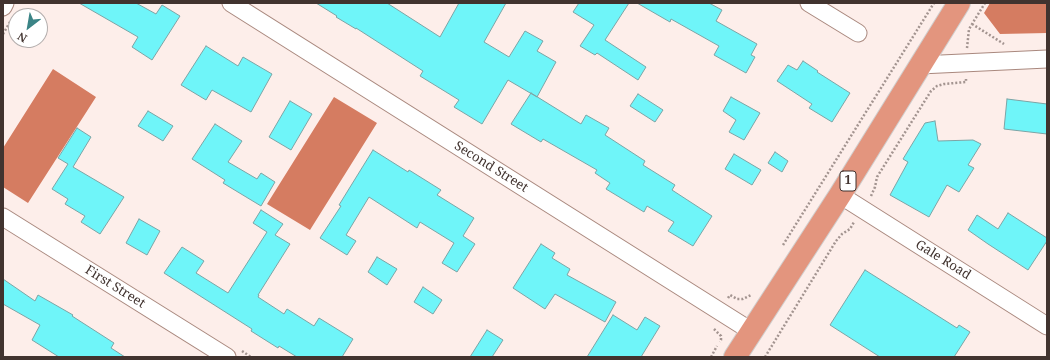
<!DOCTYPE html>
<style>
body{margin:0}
#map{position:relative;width:1050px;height:360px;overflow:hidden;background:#fdeeea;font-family:"Noto Serif",serif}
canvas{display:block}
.frame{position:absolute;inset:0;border:4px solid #41332f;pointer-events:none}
.north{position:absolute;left:8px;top:8px;width:40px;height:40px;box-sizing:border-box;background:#fff;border:1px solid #b3adac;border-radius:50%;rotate:211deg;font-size:11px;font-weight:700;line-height:16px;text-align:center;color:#41332f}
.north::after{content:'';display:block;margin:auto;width:14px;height:18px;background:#3b8486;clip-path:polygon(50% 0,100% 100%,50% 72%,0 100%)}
</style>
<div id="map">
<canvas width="1050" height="360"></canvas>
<div class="frame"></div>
<div class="north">N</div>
</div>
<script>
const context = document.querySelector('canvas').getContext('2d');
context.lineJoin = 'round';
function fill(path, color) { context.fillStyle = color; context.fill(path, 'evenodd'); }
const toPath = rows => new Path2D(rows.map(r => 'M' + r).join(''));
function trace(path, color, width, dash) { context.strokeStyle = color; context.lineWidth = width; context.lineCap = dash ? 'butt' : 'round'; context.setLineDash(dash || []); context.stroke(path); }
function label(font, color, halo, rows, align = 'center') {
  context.font = font + ' "Noto Serif",serif'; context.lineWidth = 3.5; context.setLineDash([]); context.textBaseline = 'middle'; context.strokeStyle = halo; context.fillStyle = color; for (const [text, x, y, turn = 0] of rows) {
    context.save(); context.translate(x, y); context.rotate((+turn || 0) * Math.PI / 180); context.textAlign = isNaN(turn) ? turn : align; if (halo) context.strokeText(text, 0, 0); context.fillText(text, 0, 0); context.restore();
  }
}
fill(toPath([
 [990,3,1047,3,1047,33,1000,34,984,13],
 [53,69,96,97,28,203,3,187,3,148],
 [334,97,377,123,310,230,267,204]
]), '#d57c61');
const building = toPath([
 [79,3,136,3,156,14,162,5,180,16,152,60,132,47,138,37,79,3],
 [316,3,387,3,440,37,459,3,506,3,484,42,509,57,525,31,543,41,537,51,556,62,537,97,508,80,482,124,454,107,459,100,420,76,423,71,356,28,356,29,336,17,337,16,316,3],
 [579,3,629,3,605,40,646,67,638,80,597,53,595,55,580,46,594,25,573,12,579,3],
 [637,3,709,3,722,10,716,21,757,44,751,55,755,57,746,73,714,55,719,46,671,19,670,22,637,3],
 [206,46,238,66,243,57,272,74,251,112,212,90,206,100,181,85,206,46],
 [803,61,818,71,817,72,850,93,832,122,809,108,812,104,777,81,788,65,797,70,803,61],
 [531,93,581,124,586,115,609,128,605,135,645,161,643,165,675,185,672,190,712,216,693,246,668,231,674,222,647,206,644,212,606,189,610,183,595,173,597,170,543,139,541,142,511,124,531,93],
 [638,94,663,110,655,122,630,106,638,94],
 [731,97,760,113,744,140,729,132,736,120,723,111,731,97],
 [1007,99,1047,104,1047,134,1004,129,1007,99],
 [290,101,312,114,291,150,269,137,290,101],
 [148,111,173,126,163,141,138,126,148,111],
 [935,121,938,141,973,140,981,144,968,165,974,168,959,192,947,185,929,217,890,195,908,162,903,159,925,123,935,121],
 [215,124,242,141,228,162,257,179,261,173,275,182,261,206,223,183,225,180,192,159,215,124],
 [77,128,91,137,73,167,124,197,100,234,81,222,85,216,65,204,68,199,52,189,68,164,58,158,77,128],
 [373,150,408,172,409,170,441,190,437,195,474,218,463,236,475,244,457,272,442,263,454,243,420,222,417,228,369,197,346,235,356,241,347,255,320,238,341,206,339,205,373,150],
 [775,152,788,161,782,172,768,163,775,152],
 [734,154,761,170,752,185,725,169,734,154],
 [261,210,283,224,275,235,290,244,258,295,259,295,258,297,284,314,287,309,314,326,319,318,353,339,342,357,297,357,279,346,278,348,251,331,252,329,164,273,182,247,204,261,196,273,228,293,267,232,253,223,261,210],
 [1008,213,1047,238,1047,241,1028,270,988,244,968,230,977,215,998,229,1008,213],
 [139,219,160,231,147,255,126,243,139,219],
 [541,244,555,253,552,258,570,269,567,275,616,302,605,322,555,294,545,309,513,288,541,244],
 [377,257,397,269,387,285,368,272,377,257],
 [865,270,957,328,959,325,970,332,954,357,880,357,830,325,865,270],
 [3,279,35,301,38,295,73,315,72,316,114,343,111,348,125,357,59,357,32,340,40,325,3,304,3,279],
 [423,287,442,300,433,314,414,302,423,287],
 [613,315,637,330,645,317,660,326,641,357,587,357,613,315],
 [487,330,503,340,492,357,470,357,487,330]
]);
fill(building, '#6ff5f9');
trace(building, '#7ca4a5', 1);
const street = toPath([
 [231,3,751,331],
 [809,3,858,33],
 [3,7,5,3],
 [920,65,1047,59],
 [840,195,1047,326],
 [3,217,227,357]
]);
const highway = toPath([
 [735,357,840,195,959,3]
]);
trace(street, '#a9887e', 19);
trace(highway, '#d1cecd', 24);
trace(toPath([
 [972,24,1004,44],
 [3,34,10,22],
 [967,48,969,29,985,3],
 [871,196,875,187,877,177,931,91,937,86,944,84,966,82,966,79],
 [783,245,934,3],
 [728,298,730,295,737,299,743,299,751,295],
 [714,329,721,336,721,340,720,342],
 [242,351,251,357],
 [711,357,717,346],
 [765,357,836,241,842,234,850,229,854,222]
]), '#a39490', 2.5, [2, 2]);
trace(street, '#fff', 17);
trace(highway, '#e3957e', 22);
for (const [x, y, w] of [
 [848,181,16]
]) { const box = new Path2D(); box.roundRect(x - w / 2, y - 10, w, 20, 3); context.fillStyle = '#fff'; context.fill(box); trace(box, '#41332f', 1); }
label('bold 12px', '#41332f', null, [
 ["1",848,181]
]);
label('13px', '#41332f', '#fff', [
 ["Second Street",491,167,32],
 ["Gale Road",943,260,32],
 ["First Street",115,287,32]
]);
</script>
